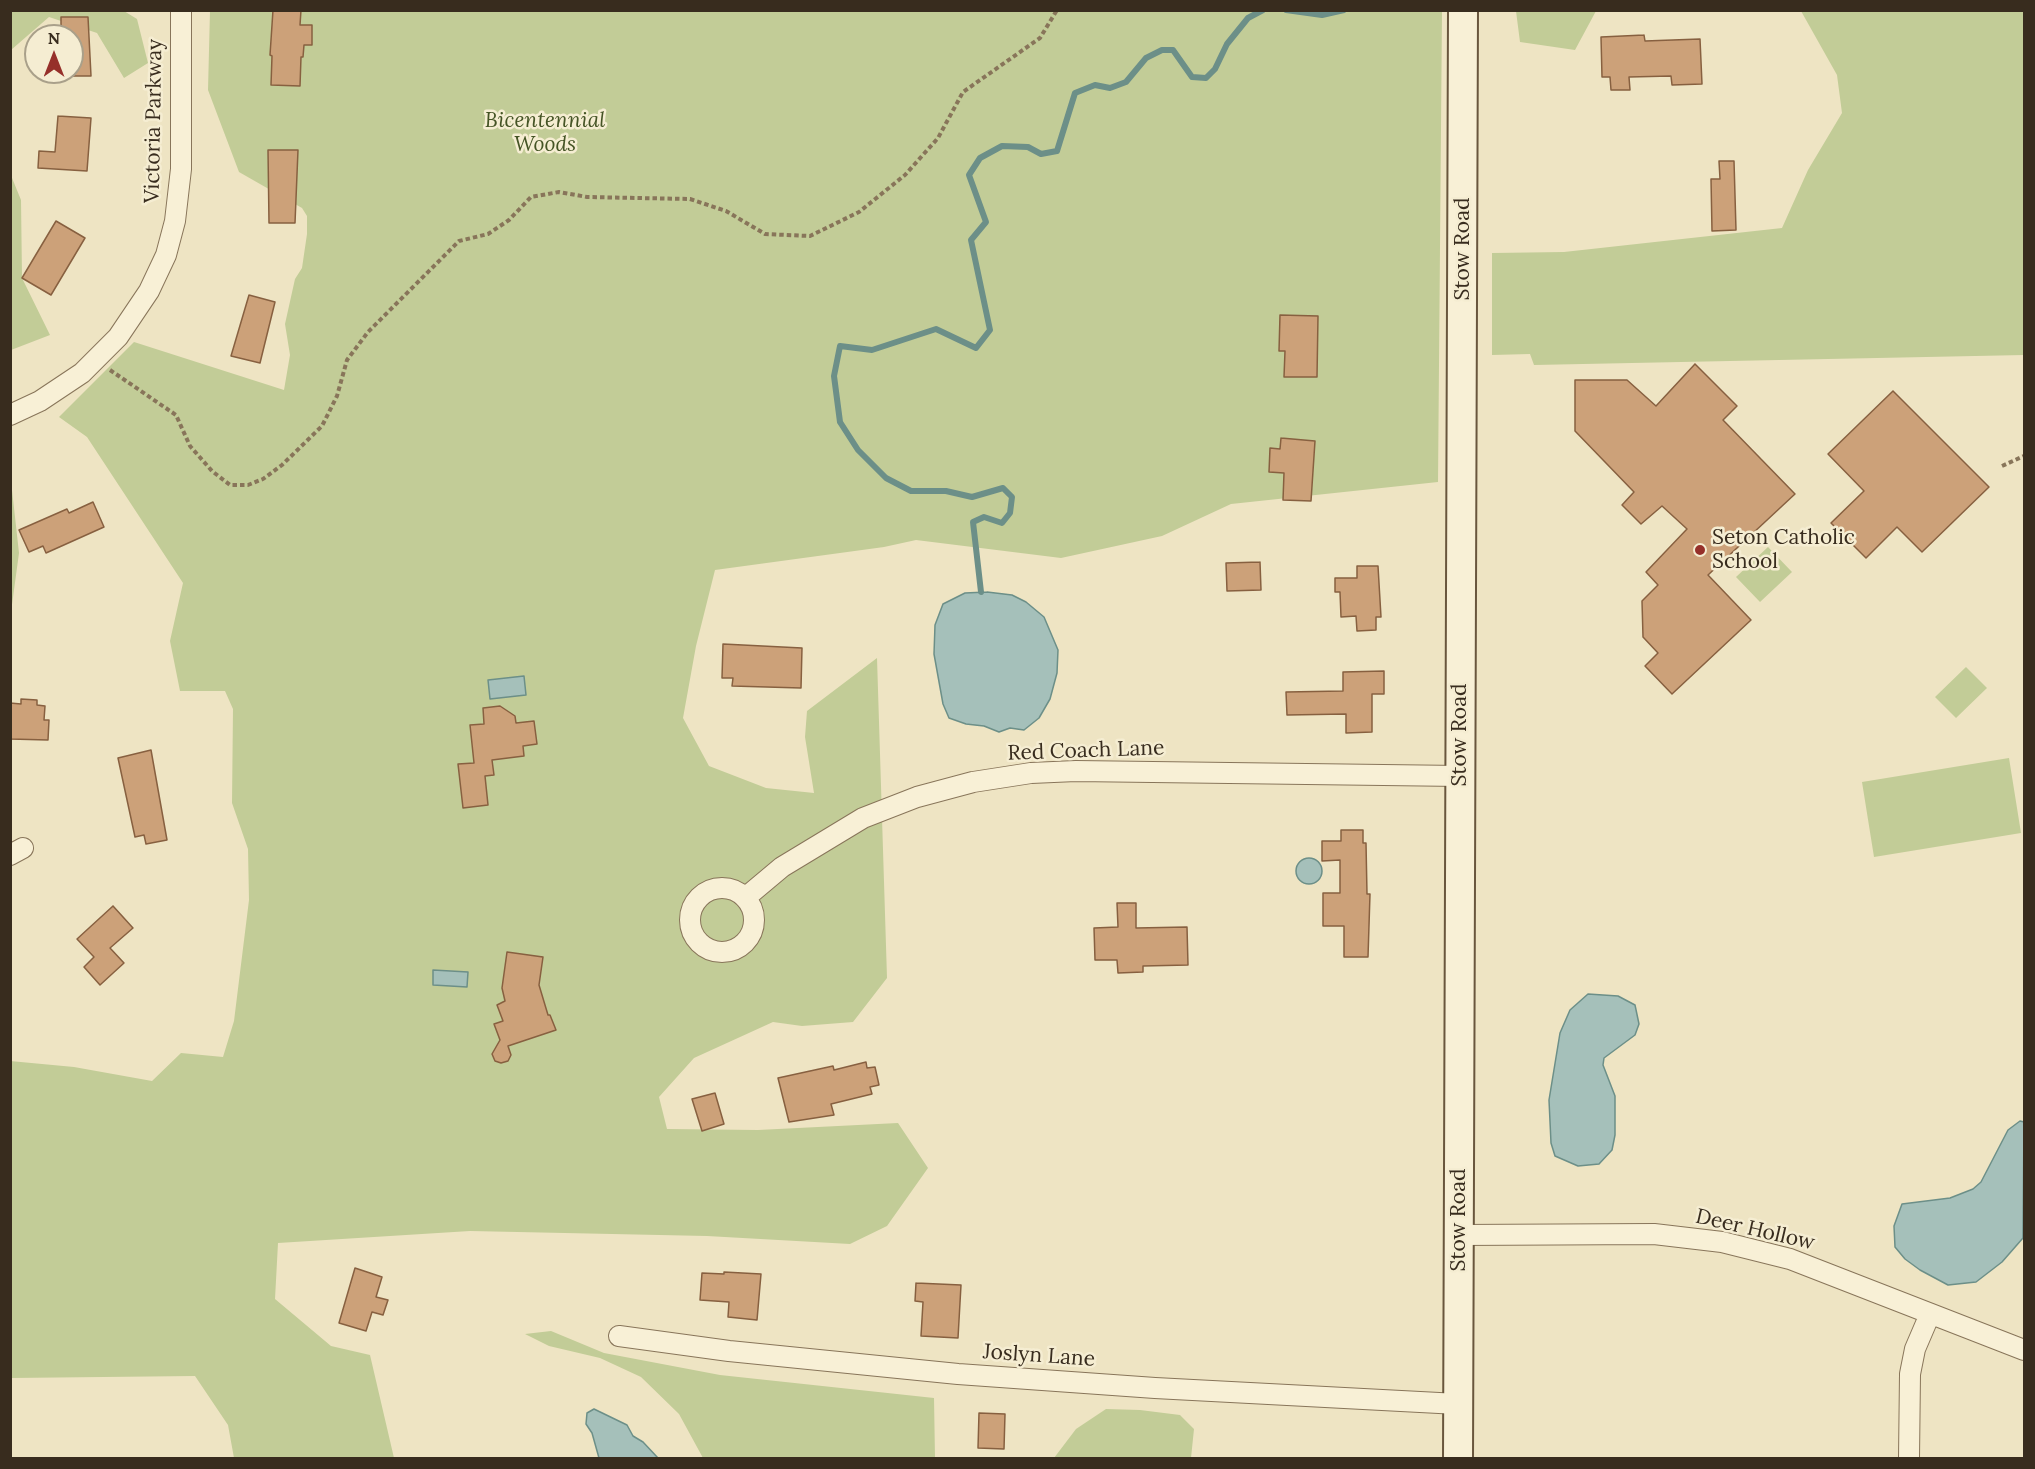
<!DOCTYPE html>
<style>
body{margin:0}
#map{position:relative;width:2035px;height:1469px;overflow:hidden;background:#eee4c3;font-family:Lora,serif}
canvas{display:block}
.frame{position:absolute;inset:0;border:12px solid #382c1e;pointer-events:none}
.north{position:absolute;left:24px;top:24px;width:60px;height:60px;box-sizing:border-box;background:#f5edd2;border:2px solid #a9a08a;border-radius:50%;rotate:0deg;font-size:16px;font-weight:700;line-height:24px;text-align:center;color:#382c1e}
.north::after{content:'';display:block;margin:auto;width:21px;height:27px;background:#96302a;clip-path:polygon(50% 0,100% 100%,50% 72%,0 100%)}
</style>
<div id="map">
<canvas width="2035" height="1469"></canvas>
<div class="frame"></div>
<div class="north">N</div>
</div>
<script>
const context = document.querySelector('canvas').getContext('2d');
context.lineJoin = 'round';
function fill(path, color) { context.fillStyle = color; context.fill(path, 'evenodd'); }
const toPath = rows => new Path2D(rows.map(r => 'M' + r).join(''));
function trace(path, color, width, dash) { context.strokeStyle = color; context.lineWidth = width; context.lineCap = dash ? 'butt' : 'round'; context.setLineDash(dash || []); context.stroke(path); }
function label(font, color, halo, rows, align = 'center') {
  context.font = font + ' Lora,serif'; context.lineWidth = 5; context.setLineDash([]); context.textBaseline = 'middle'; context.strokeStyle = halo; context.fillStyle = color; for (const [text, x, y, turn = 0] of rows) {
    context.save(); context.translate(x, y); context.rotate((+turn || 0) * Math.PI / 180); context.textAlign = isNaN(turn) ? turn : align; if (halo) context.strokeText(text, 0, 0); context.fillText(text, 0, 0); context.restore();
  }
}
fill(toPath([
 [11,11,124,11,137,19,148,63,124,78,97,33,49,17,11,50],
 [210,11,1442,11,1438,482,1231,504,1162,536,1061,558,916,540,884,547,715,570,696,646,683,718,709,766,766,788,814,793,805,737,807,711,877,658,887,978,853,1022,802,1026,773,1022,694,1058,659,1097,667,1129,758,1130,898,1123,928,1168,887,1226,850,1244,707,1236,470,1231,278,1243,275,1299,331,1346,370,1355,394,1458,234,1458,228,1425,195,1376,11,1378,10,1061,74,1067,152,1081,181,1053,223,1057,234,1021,249,900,248,849,232,803,233,709,225,691,180,691,170,641,183,583,87,437,59,417,134,342,284,390,290,355,285,324,295,279,302,268,307,234,307,216,302,208,239,172,208,90],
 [1516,11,1516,10,1596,11,1575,50,1520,42],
 [1801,11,2024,11,2024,355,1534,365,1530,354,1492,355,1492,253,1564,252,1782,228,1808,170,1842,113,1837,75],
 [10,173,21,200,22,278,50,335,11,350],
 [11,481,19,553,11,612,10,612],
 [1768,547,1792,572,1760,602,1736,577],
 [1966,667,1987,688,1956,718,1935,697],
 [2009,758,2021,833,1874,857,1862,782],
 [551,1331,604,1353,720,1375,934,1398,935,1458,703,1458,679,1414,641,1377,600,1358,549,1346,525,1334],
 [1106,1409,1140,1410,1180,1415,1194,1429,1191,1458,1054,1458,1076,1429]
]), '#c2cc97');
const water = toPath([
 [987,592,1012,595,1026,602,1044,617,1058,650,1057,673,1050,699,1039,718,1024,730,1010,728,999,732,984,726,966,724,949,718,943,704,934,654,935,625,943,604,965,593,987,592],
 [524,676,526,695,490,699,488,680,524,676],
 '1296 871a13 13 0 1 1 26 0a13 13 0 1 1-26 0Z',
 [433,970,468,972,467,987,433,985,433,970],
 [1588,994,1618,996,1635,1005,1639,1024,1635,1035,1604,1058,1603,1065,1615,1096,1615,1135,1612,1150,1599,1164,1578,1166,1555,1156,1551,1143,1549,1100,1560,1033,1570,1010,1588,994],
 [2020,1121,2024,1122,2023,1238,2002,1262,1976,1282,1948,1285,1920,1270,1905,1259,1895,1247,1894,1226,1902,1204,1950,1198,1973,1189,1981,1182,2008,1130,2020,1121],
 [594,1409,627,1425,633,1436,643,1442,658,1458,599,1458,592,1433,586,1424,587,1413,594,1409]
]);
fill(water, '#a5c0ba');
trace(water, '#6c8f88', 1.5);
trace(toPath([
 [1286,10,1322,15,1344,10],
 [981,592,973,522,984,517,1002,523,1010,513,1012,497,1003,488,972,497,946,491,911,491,886,478,858,450,840,422,834,376,840,346,872,350,936,329,976,348,990,330,971,240,986,222,969,175,980,158,1002,146,1028,147,1041,154,1057,151,1075,93,1095,85,1110,88,1126,82,1146,58,1162,50,1173,50,1192,77,1206,78,1215,69,1227,44,1248,18,1263,10]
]), '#6c8f88', 6);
const building = toPath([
 [273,10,301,10,300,25,312,25,312,45,304,45,303,57,301,57,300,86,271,85,272,56,270,55,273,10],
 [61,17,88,17,91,76,72,76,72,36,61,36,61,17],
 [1644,35,1645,41,1700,39,1702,84,1672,85,1671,76,1629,77,1630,90,1611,90,1610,77,1602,77,1601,37,1644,35],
 [58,116,91,118,87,171,38,168,39,151,55,152,58,116],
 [268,150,298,150,295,223,269,223,268,150],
 [1719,161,1734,161,1736,230,1712,231,1711,179,1720,179,1719,161],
 [56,221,85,238,51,295,22,278,56,221],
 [249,295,275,302,260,363,231,356,249,295],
 [1280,315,1318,316,1317,377,1284,377,1285,351,1279,351,1280,315],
 [1695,364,1737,406,1723,420,1795,494,1708,575,1751,620,1672,694,1645,666,1658,653,1643,637,1642,601,1658,585,1646,572,1687,529,1662,506,1641,524,1622,505,1634,492,1575,431,1575,380,1627,380,1656,406,1695,364],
 [1893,391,1989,487,1922,552,1897,527,1866,558,1831,523,1864,491,1828,454,1893,391],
 [1281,438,1315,441,1311,501,1283,500,1284,473,1269,472,1270,448,1280,449,1281,438],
 [93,502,104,527,46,553,43,546,29,552,19,530,67,509,69,513,93,502],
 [1260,562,1261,590,1227,591,1226,563,1260,562],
 [1357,566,1378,566,1381,617,1376,617,1376,630,1357,631,1356,616,1341,617,1340,592,1335,592,1335,578,1357,578,1357,566],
 [723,644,802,648,801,688,732,686,733,678,722,678,723,644],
 [1384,671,1384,694,1372,694,1372,732,1346,733,1346,714,1287,715,1286,692,1343,691,1343,672,1384,671],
 [21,699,37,700,37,705,45,706,44,720,49,720,48,740,10,739,10,703,21,704,21,699],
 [500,706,515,716,516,723,534,721,537,744,523,746,524,756,492,760,494,775,485,776,488,805,463,808,458,764,474,763,470,725,484,724,483,708,500,706],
 [151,750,167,840,146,844,144,835,135,837,118,758,151,750],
 [1341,830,1363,830,1363,843,1366,843,1367,894,1370,894,1368,957,1344,957,1344,926,1323,926,1323,893,1340,893,1340,860,1322,861,1322,841,1341,841,1341,830],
 [1117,903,1136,903,1136,928,1187,927,1188,965,1143,966,1143,972,1118,973,1117,960,1095,960,1094,928,1118,927,1117,903],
 [113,906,133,928,110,948,124,963,100,985,84,967,94,957,77,939,113,906],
 [507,952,543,957,539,985,548,1015,550,1015,556,1030,508,1046,511,1055,508,1061,501,1063,495,1061,492,1054,500,1040,494,1024,503,1021,497,1005,505,1001,502,988,507,952],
 [866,1062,867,1068,875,1067,879,1085,870,1087,872,1094,831,1104,834,1115,789,1122,778,1078,833,1066,834,1070,866,1062],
 [715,1093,724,1124,702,1131,692,1099,715,1093],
 [355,1268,382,1277,376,1297,388,1300,383,1315,372,1312,366,1331,339,1323,355,1268],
 [724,1272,761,1274,757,1320,728,1317,729,1302,700,1300,702,1273,724,1274,724,1272],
 [916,1283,961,1285,958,1338,921,1336,923,1302,915,1301,916,1283],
 [979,1413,1005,1414,1004,1449,978,1448,979,1413]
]);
fill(building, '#cca179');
trace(building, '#876040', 1.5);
const street = toPath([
 [10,415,40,401,82,373,118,337,149,291,166,255,175,221,181,169,181,10],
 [10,855,23,848],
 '690 920a32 32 0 1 1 64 0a32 32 0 1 1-64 0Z',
 [745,898,782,867,863,818,917,797,973,782,1031,773,1076,771,1460,776],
 [1459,1235,1654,1234,1722,1242,1790,1259,2024,1350],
 [619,1336,729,1351,958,1374,1155,1388,1458,1404],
 [1909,1458,1910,1374,1915,1349,1930,1314]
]);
const secondary = toPath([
 [1458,1458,1463,10]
]);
trace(street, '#88755a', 22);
trace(secondary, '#69563d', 32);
trace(toPath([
 [110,370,176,415,190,446,212,471,230,485,248,485,263,479,282,465,322,426,337,396,347,360,368,332,459,241,488,234,509,220,531,197,559,192,587,197,690,199,726,211,765,234,810,236,859,212,905,175,938,138,963,92,1040,38,1057,10],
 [2002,466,2024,456]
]), '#88755a', 4, [4.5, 3]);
trace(street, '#f8f0d6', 20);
trace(secondary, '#f8f0d6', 28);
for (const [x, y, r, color] of [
 [1700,550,6,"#96302a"]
]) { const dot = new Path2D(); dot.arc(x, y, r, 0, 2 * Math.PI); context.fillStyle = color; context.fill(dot); trace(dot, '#f5edd2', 2); }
label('21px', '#382c1e', '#f5edd2', [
 ["Victoria Parkway",154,121,-89],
 ["Stow Road",1463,249,-90],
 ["Stow Road",1460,735,-90],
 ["Red Coach Lane",1086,751,-2],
 ["Stow Road",1459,1220,-90],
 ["Deer Hollow",1755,1230,13],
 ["Joslyn Lane",1039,1356,4]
]);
label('italic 21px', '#455425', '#f5edd2', [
 ["Bicentennial",545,121],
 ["Woods",545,145]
]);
label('21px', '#382c1e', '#f5edd2', [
 ["Seton Catholic",1712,538],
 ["School",1712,562]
], 'left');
</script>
